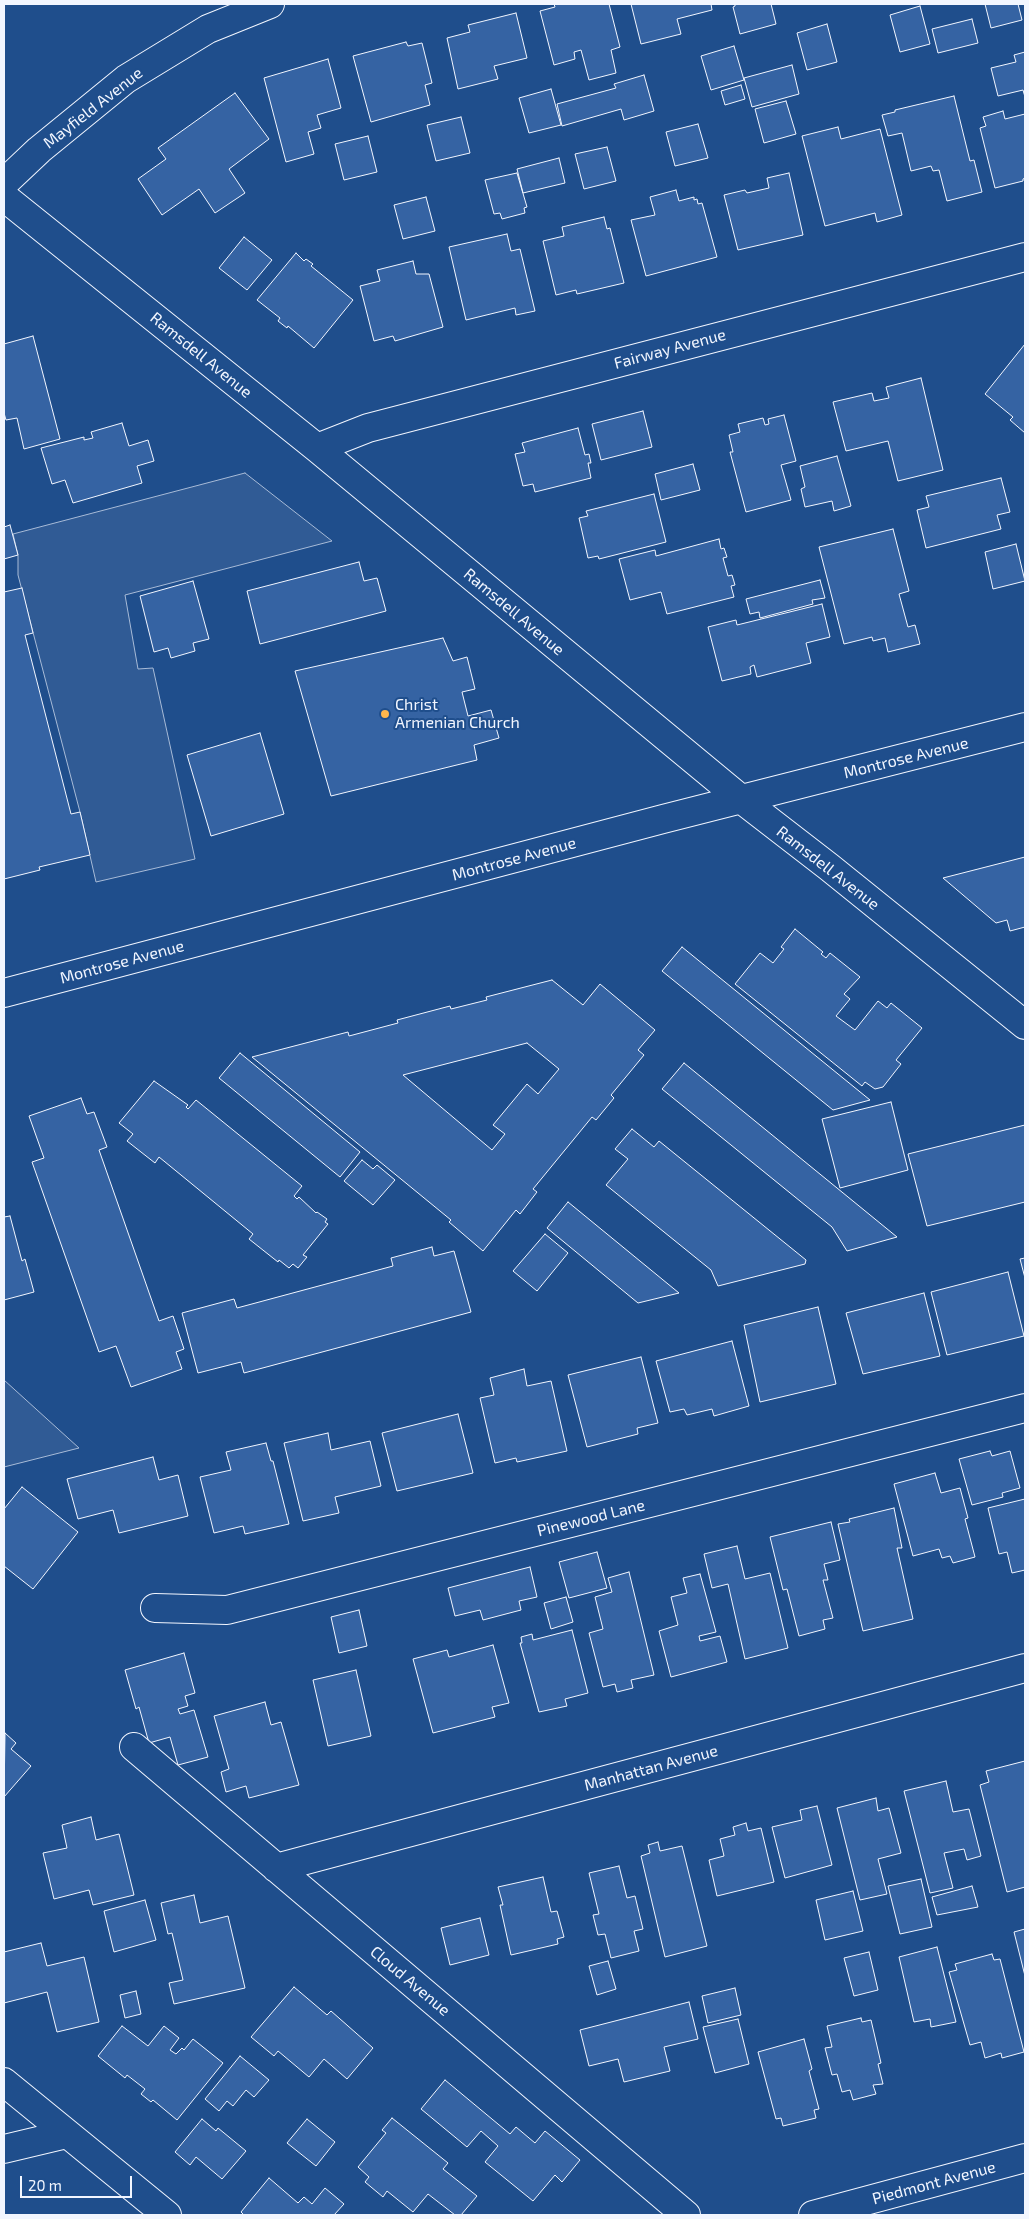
<!DOCTYPE html>
<style>
body{margin:0}
#map{position:relative;width:1029px;height:2219px;overflow:hidden;background:#1f4e8c;font-family:"Exo 2",sans-serif}
canvas{display:block}
.frame{position:absolute;inset:0;border:5px solid #f2f6ff;pointer-events:none}
.scale{position:absolute;left:20px;top:2176px;width:112px;height:22px;box-sizing:border-box;border:2px solid #f2f6ff;border-top:0;padding-left:6px;font-size:15px;line-height:18px;white-space:nowrap;color:#f2f6ff;-webkit-text-stroke:4px #1f4e8c;paint-order:stroke}
</style>
<div id="map">
<canvas width="1029" height="2219"></canvas>
<div class="frame"></div>
<div class="scale">20 m</div>
</div>
<script>
const context = document.querySelector('canvas').getContext('2d');
context.lineJoin = 'round';
function fill(path, color) { context.fillStyle = color; context.fill(path, 'evenodd'); }
const toPath = rows => new Path2D(rows.map(r => 'M' + r).join(''));
function trace(path, color, width, dash) { context.strokeStyle = color; context.lineWidth = width; context.lineCap = dash ? 'butt' : 'round'; context.setLineDash(dash || []); context.stroke(path); }
function label(font, color, halo, rows, align = 'center') {
  context.font = font + ' "Exo 2",sans-serif'; context.lineWidth = 4; context.setLineDash([]); context.textBaseline = 'middle'; context.strokeStyle = halo; context.fillStyle = color; for (const [text, x, y, turn = 0] of rows) {
    context.save(); context.translate(x, y); context.rotate((+turn || 0) * Math.PI / 180); context.textAlign = isNaN(turn) ? turn : align; if (halo) context.strokeText(text, 0, 0); context.fillText(text, 0, 0); context.restore();
  }
}
const parking = toPath([
 [245,473,332,541,125,595,138,669,153,668,195,859,96,882,80,812,18,575,18,555,13,534,245,473],
 [4,1380,79,1448,4,1467,4,1380]
]);
fill(parking, '#305b95');
trace(parking, '#a8bbd7', 1);
const building = toPath([
 [554,4,609,4,620,47,611,50,616,73,589,80,581,50,574,52,575,59,554,65,540,11,555,7,554,4],
 [631,4,711,4,712,10,677,19,681,34,641,44,631,4],
 [735,4,771,4,776,24,740,34,733,7,735,6,735,4],
 [985,4,1018,4,1022,20,991,28,985,4],
 [920,6,930,44,900,52,890,15,920,6],
 [516,13,527,58,494,66,498,79,458,89,447,38,470,32,468,25,516,13],
 [972,19,978,43,938,53,932,29,972,19],
 [827,24,837,62,807,70,797,33,827,24],
 [406,42,408,46,422,43,432,83,425,85,430,105,371,122,353,56,406,42],
 [734,46,744,80,711,90,701,56,734,46],
 [1025,52,1025,97,1023,90,998,96,991,68,1016,62,1014,55,1025,52],
 [328,59,341,108,317,115,321,128,308,132,314,154,286,162,264,78,328,59],
 [792,65,799,94,752,107,744,78,792,65],
 [644,75,654,111,624,120,621,109,562,126,557,104,616,88,614,84,644,75],
 [741,85,745,99,725,105,721,91,741,85],
 [551,89,561,125,529,133,519,98,551,89],
 [235,93,269,139,229,169,245,193,215,213,199,189,162,215,138,179,166,159,158,148,235,93],
 [954,96,970,161,974,160,982,192,947,201,939,170,933,171,931,166,911,171,902,133,888,136,882,115,895,112,895,110,954,96],
 [786,101,796,134,764,143,755,109,786,101],
 [1003,111,1005,119,1025,114,1025,178,1023,179,1023,181,995,188,980,128,986,126,983,117,1003,111],
 [461,117,470,153,436,161,427,125,461,117],
 [698,124,708,158,675,166,666,132,698,124],
 [838,127,841,139,880,129,902,215,877,222,875,213,825,226,802,136,838,127],
 [368,136,377,172,344,180,335,144,368,136],
 [607,147,616,181,584,189,575,154,607,147],
 [559,158,565,183,523,193,517,169,559,158],
 [517,173,527,207,524,208,525,213,502,219,500,213,494,214,485,180,517,173],
 [789,173,803,235,738,250,724,195,745,190,747,193,769,188,767,178,789,173],
 [676,190,679,201,694,197,694,200,697,199,698,204,702,203,717,257,646,276,631,220,655,215,650,197,676,190],
 [426,197,435,231,403,239,394,205,426,197],
 [604,217,607,229,610,228,624,283,577,294,576,290,556,295,543,241,564,236,562,227,604,217],
 [507,234,511,251,520,249,535,311,516,315,515,308,466,320,449,247,507,234],
 [244,237,272,260,247,290,219,268,244,237],
 [296,253,304,261,306,259,313,264,311,266,353,300,314,348,288,326,287,328,278,321,280,318,257,300,296,253],
 [413,261,416,274,429,274,443,327,395,341,393,336,374,341,360,286,380,281,377,270,413,261],
 [33,336,60,439,24,449,17,418,6,420,4,413,4,344,33,336],
 [1025,344,1025,433,1010,420,1013,417,985,394,1025,344],
 [921,378,943,470,898,481,888,441,846,451,833,402,872,393,874,401,889,398,886,387,921,378],
 [643,411,652,447,601,460,592,424,643,411],
 [784,415,796,461,781,465,791,500,746,512,730,452,733,452,729,435,740,432,738,424,763,418,765,425,769,424,768,419,784,415],
 [122,423,129,446,148,440,154,461,137,466,142,483,73,503,65,480,52,484,41,448,84,437,84,440,93,438,91,432,122,423],
 [578,428,585,455,589,454,591,463,588,463,591,478,535,492,533,484,523,486,515,454,525,452,522,443,578,428],
 [837,456,851,506,834,511,832,501,805,507,801,489,805,487,800,466,837,456],
 [693,464,700,490,661,500,655,474,693,464],
 [1001,478,1010,512,997,515,1001,529,926,548,917,510,929,507,926,496,1001,478],
 [654,494,666,542,599,559,598,556,588,558,579,518,588,516,586,511,654,494],
 [10,525,18,555,4,559,4,527,10,525],
 [893,529,909,591,899,594,908,627,915,625,920,644,888,652,885,638,873,641,872,637,844,644,819,547,893,529],
 [719,539,721,549,724,548,727,557,723,558,728,576,732,575,735,585,731,586,734,597,667,614,661,592,630,600,619,559,655,550,656,556,719,539],
 [1016,544,1025,581,993,589,985,552,1016,544],
 [359,562,364,581,377,578,386,611,260,644,247,591,359,562],
 [820,580,825,598,812,600,813,604,760,618,759,612,750,614,746,599,820,580],
 [193,581,209,639,193,643,195,651,171,658,168,648,154,652,140,596,193,581],
 [22,588,33,633,25,635,71,814,80,812,90,855,39,867,40,870,4,879,4,592,22,588],
 [822,604,830,637,806,643,811,663,757,677,754,665,750,667,751,674,722,681,708,627,736,620,737,625,822,604],
 [443,638,453,661,467,657,475,689,462,692,468,716,491,710,499,738,474,745,477,760,331,796,295,671,443,638],
 [260,733,284,814,211,836,187,755,260,733],
 [1025,857,1025,927,1010,931,1007,920,996,923,943,878,1025,857],
 [795,929,823,952,821,954,826,958,830,953,860,977,844,994,850,999,836,1016,855,1030,878,1001,887,1008,891,1003,922,1028,896,1060,901,1064,883,1087,875,1089,865,1082,862,1086,735,984,760,953,773,963,784,949,781,947,795,929],
 [682,947,870,1100,833,1110,662,971,682,947],
 [552,980,583,1005,600,984,655,1030,638,1050,644,1055,611,1095,614,1098,596,1120,592,1117,533,1189,537,1192,520,1214,516,1210,483,1251,449,1222,451,1220,252,1057,348,1032,349,1036,398,1023,397,1020,450,1006,451,1009,487,1000,486,997,552,980],
 [527,1043,559,1069,538,1094,527,1084,493,1125,505,1134,492,1150,403,1075,527,1043],
 [240,1053,360,1152,340,1177,219,1078,240,1053],
 [684,1063,897,1237,847,1251,832,1227,662,1089,684,1063],
 [154,1081,188,1105,186,1107,188,1109,196,1100,302,1186,294,1196,297,1199,299,1197,316,1213,317,1212,327,1219,325,1222,328,1224,303,1255,307,1257,298,1268,293,1264,289,1268,279,1260,278,1262,249,1239,253,1234,159,1157,155,1163,127,1141,133,1134,119,1123,154,1081],
 [81,1098,87,1114,94,1112,107,1147,99,1150,159,1321,173,1316,184,1349,176,1352,182,1369,131,1387,116,1346,99,1352,32,1162,44,1158,29,1116,81,1098],
 [891,1102,908,1170,840,1188,822,1119,891,1102],
 [1025,1125,1025,1202,927,1226,908,1154,1025,1125],
 [632,1129,654,1147,659,1141,806,1260,805,1264,718,1286,711,1270,606,1185,628,1159,615,1149,632,1129],
 [362,1160,373,1169,377,1165,395,1180,373,1205,344,1181,362,1160],
 [568,1202,679,1293,638,1303,547,1228,568,1202],
 [10,1216,22,1261,25,1259,34,1292,4,1300,4,1217,10,1216],
 [545,1234,568,1253,537,1291,513,1271,545,1234],
 [432,1247,434,1256,454,1251,471,1312,244,1373,241,1362,198,1373,182,1313,234,1299,237,1308,393,1266,391,1258,432,1247],
 [1025,1258,1025,1278,1020,1259,1025,1258],
 [1008,1272,1024,1336,947,1355,931,1292,1008,1272],
 [924,1293,940,1356,863,1374,846,1313,924,1293],
 [818,1307,836,1384,760,1402,744,1325,818,1307],
 [732,1341,749,1406,714,1416,712,1409,687,1415,684,1409,670,1412,656,1361,732,1341],
 [641,1357,658,1423,637,1428,638,1434,587,1447,568,1375,641,1357],
 [524,1369,527,1386,551,1381,567,1451,517,1462,516,1458,495,1463,480,1398,494,1395,490,1378,524,1369],
 [458,1414,473,1473,397,1491,382,1433,458,1414],
 [328,1433,331,1450,370,1441,381,1486,335,1497,339,1513,303,1521,284,1443,328,1433],
 [266,1443,271,1461,273,1461,289,1524,245,1534,243,1526,214,1533,200,1477,231,1470,226,1452,266,1443],
 [990,1451,992,1456,1010,1451,1020,1488,1002,1493,1003,1497,972,1505,959,1459,990,1451],
 [153,1457,159,1480,178,1475,188,1516,119,1533,113,1510,78,1519,67,1479,153,1457],
 [935,1473,941,1493,960,1488,968,1518,965,1519,975,1557,953,1563,950,1556,942,1558,939,1549,913,1556,894,1484,935,1473],
 [22,1487,78,1532,33,1589,4,1566,4,1509,22,1487],
 [1025,1499,1025,1570,1012,1573,1007,1552,999,1554,988,1508,1025,1499],
 [894,1508,902,1548,897,1548,913,1619,863,1631,838,1524,850,1522,849,1519,894,1508],
 [831,1522,840,1560,824,1564,828,1580,823,1580,833,1618,823,1620,825,1629,799,1636,787,1589,783,1590,770,1537,831,1522],
 [737,1546,745,1579,770,1573,788,1648,745,1659,728,1584,712,1588,704,1554,737,1546],
 [597,1552,607,1588,569,1598,559,1562,597,1552],
 [530,1567,537,1597,519,1601,521,1610,483,1620,480,1610,455,1616,448,1588,530,1567],
 [629,1572,654,1675,631,1680,633,1688,617,1692,615,1684,603,1687,589,1633,603,1629,595,1597,612,1592,608,1578,629,1572],
 [700,1574,716,1632,699,1636,700,1641,720,1636,727,1662,671,1677,659,1631,678,1625,671,1597,687,1593,683,1578,700,1574],
 [566,1597,573,1622,551,1629,544,1603,566,1597],
 [359,1610,367,1646,339,1653,331,1617,359,1610],
 [572,1630,588,1693,565,1699,567,1706,539,1712,520,1643,522,1643,521,1637,532,1634,533,1640,572,1630],
 [493,1645,509,1703,492,1707,495,1717,433,1733,413,1659,447,1650,449,1657,493,1645],
 [184,1653,195,1693,185,1696,188,1706,178,1709,180,1714,194,1710,208,1757,178,1765,170,1737,149,1743,139,1707,136,1709,125,1670,184,1653],
 [356,1670,371,1736,328,1746,313,1680,356,1670],
 [265,1702,271,1725,281,1722,299,1785,249,1798,246,1786,226,1792,221,1772,229,1769,214,1716,265,1702],
 [5,1733,16,1743,11,1749,31,1766,4,1797,5,1733],
 [1025,1761,1025,1887,1007,1892,980,1785,989,1782,986,1771,1025,1761],
 [946,1781,953,1812,969,1809,981,1856,967,1860,964,1849,944,1853,953,1888,930,1893,904,1791,946,1781],
 [876,1798,878,1811,889,1808,901,1853,878,1859,887,1894,860,1900,837,1808,876,1798],
 [817,1806,832,1865,785,1878,772,1827,802,1820,800,1810,817,1806],
 [91,1817,96,1840,119,1834,134,1895,93,1905,89,1890,54,1899,43,1853,67,1848,62,1825,91,1817],
 [746,1823,748,1831,761,1828,774,1882,717,1896,709,1860,724,1856,720,1839,735,1835,733,1827,746,1823],
 [658,1842,660,1851,682,1846,707,1946,665,1957,641,1856,650,1853,648,1845,658,1842],
 [619,1866,627,1898,635,1896,643,1929,634,1931,639,1951,611,1958,605,1934,598,1935,593,1915,599,1914,589,1873,619,1866],
 [543,1877,551,1912,557,1911,564,1937,557,1939,558,1944,511,1955,500,1905,503,1905,498,1887,543,1877],
 [921,1879,932,1927,900,1934,888,1886,921,1879],
 [972,1886,978,1907,937,1915,932,1897,972,1886],
 [853,1891,863,1931,825,1940,816,1900,853,1891],
 [194,1895,200,1923,228,1916,245,1988,174,2004,169,1983,183,1980,172,1933,168,1934,161,1903,194,1895],
 [145,1900,156,1940,114,1952,104,1911,145,1900],
 [480,1918,489,1955,450,1965,441,1928,480,1918],
 [1025,1929,1025,1976,1014,1932,1025,1929],
 [41,1943,47,1966,84,1957,99,2022,57,2032,47,1992,4,2003,4,1952,41,1943],
 [937,1947,956,2022,931,2027,930,2019,914,2022,899,1957,937,1947],
 [869,1952,878,1990,854,1996,844,1958,869,1952],
 [992,1954,994,1960,1000,1959,1024,2052,1002,2058,1001,2053,985,2058,981,2042,970,2045,949,1972,957,1970,955,1964,992,1954],
 [608,1961,616,1989,597,1995,589,1966,608,1961],
 [294,1987,327,2015,331,2011,373,2048,347,2079,324,2059,309,2077,278,2051,274,2056,251,2037,294,1987],
 [735,1988,741,2015,708,2023,702,1996,735,1988],
 [136,1991,141,2014,125,2018,120,1995,136,1991],
 [689,2002,698,2039,664,2047,670,2071,624,2082,618,2059,589,2066,580,2030,689,2002],
 [861,2018,862,2022,871,2020,881,2063,878,2064,883,2084,873,2085,876,2094,853,2100,850,2090,842,2092,837,2074,832,2075,825,2048,832,2047,827,2026,861,2018],
 [738,2019,749,2064,715,2073,703,2027,738,2019],
 [122,2026,148,2046,164,2026,179,2038,170,2050,176,2054,182,2048,184,2050,193,2039,223,2063,177,2120,153,2100,151,2102,141,2094,145,2089,127,2075,125,2078,98,2056,122,2026],
 [804,2039,812,2069,809,2071,819,2109,814,2110,816,2118,783,2126,781,2118,776,2119,758,2052,804,2039],
 [240,2056,269,2080,254,2097,246,2090,233,2106,227,2101,219,2111,205,2099,240,2056],
 [445,2080,510,2134,516,2127,535,2143,545,2131,580,2160,562,2182,555,2175,533,2201,485,2162,498,2146,481,2131,467,2147,421,2109,445,2080],
 [392,2118,448,2163,443,2169,477,2196,461,2215,455,2215,428,2194,413,2212,387,2191,383,2197,365,2182,369,2177,358,2167,386,2133,382,2130,392,2118],
 [202,2119,216,2131,218,2128,246,2151,222,2179,196,2157,190,2165,175,2152,202,2119],
 [307,2119,335,2142,316,2166,287,2143,307,2119],
 [269,2178,298,2203,304,2197,312,2204,325,2188,344,2204,334,2215,244,2215,241,2212,269,2178]
]);
fill(building, '#3563a3');
trace(building, '#f2f6ff', 1);
const minor = toPath([
 [4,183,39,150,126,79,208,29,270,4],
 [4,197,317,448,741,799,829,867,1025,1025],
 [317,448,368,428,1025,257],
 [4,993,663,819,1025,727],
 [155,1608,227,1610,1025,1408],
 [134,1747,686,2215],
 [276,1868,1025,1668],
 [4,2082,167,2215],
 [4,2149,67,2134],
 [813,2215,1025,2158]
]);
trace(minor, '#f2f6ff', 30);
trace(minor, '#1f4e8c', 28);
for (const [x, y, r, color] of [
 [385,714,5,"#ffb74d"]
]) { const dot = new Path2D(); dot.arc(x, y, r, 0, 2 * Math.PI); context.fillStyle = color; context.fill(dot); trace(dot, '#1f4e8c', 2); }
label('16px', '#f2f6ff', '#1f4e8c', [
 ["Mayfield Avenue",93,108,-38],
 ["Fairway Avenue",670,349,-15],
 ["Ramsdell Avenue",201,355,39],
 ["Ramsdell Avenue",514,612,40],
 ["Montrose Avenue",906,758,-14],
 ["Montrose Avenue",514,859,-15],
 ["Ramsdell Avenue",828,868,38],
 ["Montrose Avenue",122,962,-15],
 ["Pinewood Lane",591,1518,-14],
 ["Manhattan Avenue",651,1768,-15],
 ["Cloud Avenue",410,1981,40],
 ["Piedmont Avenue",934,2183,-15]
]);
label('16px', '#f2f6ff', '#1f4e8c', [
 ["Christ",395,705],
 ["Armenian Church",395,723]
], 'left');
</script>
